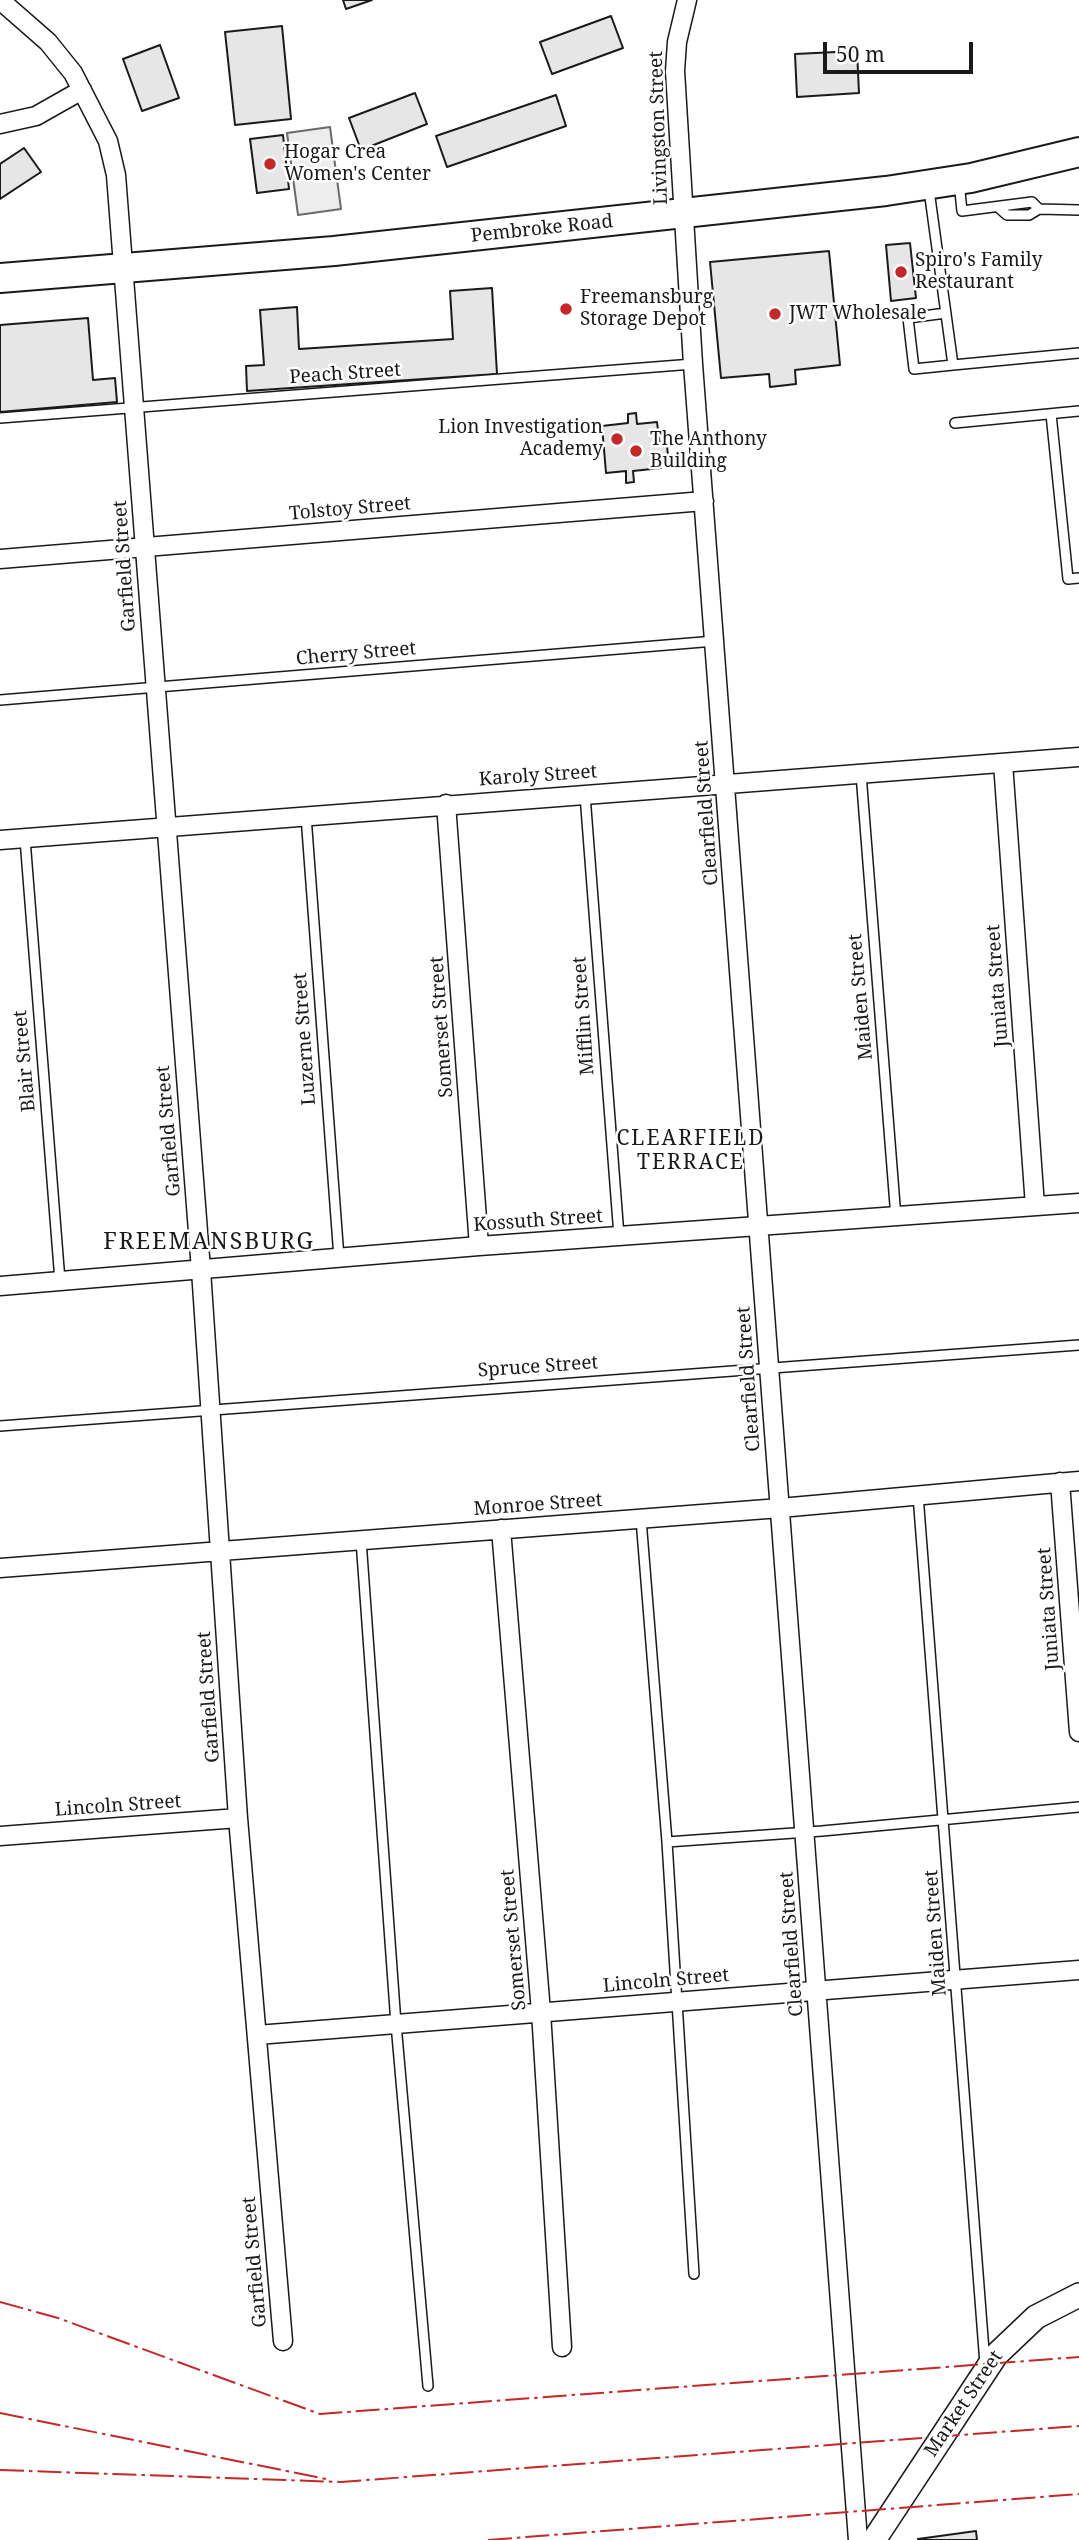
<!DOCTYPE html>
<style>
body{margin:0}
#map{position:relative;width:1079px;height:2540px;overflow:hidden;background:#fff;font-family:"Noto Serif",serif}
canvas{display:block}
.scale{position:absolute;left:823px;top:42px;width:150px;height:32px;box-sizing:border-box;border:4px solid #1a1a1a;border-top:0;padding-left:9px;font-size:21px;line-height:24px;white-space:nowrap;color:#1a1a1a;-webkit-text-stroke:5px #fff;paint-order:stroke}
</style>
<div id="map">
<canvas width="1079" height="2540"></canvas>
<div class="scale">50 m</div>
</div>
<script>
const context = document.querySelector('canvas').getContext('2d');
context.lineJoin = 'round';
function fill(path, color) { context.fillStyle = color; context.fill(path, 'evenodd'); }
const toPath = rows => new Path2D(rows.map(r => 'M' + r).join(''));
function trace(path, color, width, dash) { context.strokeStyle = color; context.lineWidth = width; context.lineCap = dash ? 'butt' : 'round'; context.setLineDash(dash || []); context.stroke(path); }
function label(font, color, halo, rows, align = 'center') {
  context.font = font + ' "Noto Serif",serif'; context.lineWidth = 5; context.setLineDash([]); context.textBaseline = 'middle'; context.strokeStyle = halo; context.fillStyle = color; for (const [text, x, y, turn = 0] of rows) {
    context.save(); context.translate(x, y); context.rotate((+turn || 0) * Math.PI / 180); context.textAlign = isNaN(turn) ? turn : align; if (halo) context.strokeText(text, 0, 0); context.fillText(text, 0, 0); context.restore();
  }
}
const built = toPath([
 [330,127,341,209,298,215,287,133,330,127]
]);
fill(built, '#ededed');
trace(built, '#6a6a6a', 2);
const building = toPath([
 [343,0,372,0,346,9,343,0],
 [611,16,623,48,552,74,540,42,611,16],
 [282,26,291,119,235,125,225,32,282,26],
 [160,45,179,98,142,111,123,59,160,45],
 [857,51,859,93,797,97,795,54,857,51],
 [415,93,427,124,361,150,349,118,415,93],
 [556,95,566,126,447,167,436,136,556,95],
 [283,135,289,189,257,193,250,139,283,135],
 [24,148,41,172,0,199,0,164,24,148],
 [910,243,916,298,891,301,886,245,910,243],
 [829,251,840,365,795,370,796,384,770,387,769,374,721,378,710,262,829,251],
 [492,288,497,374,247,391,246,366,264,365,260,310,297,307,299,349,453,339,450,291,492,288],
 [88,318,93,380,115,378,117,402,0,412,0,325,88,318],
 [636,413,637,424,657,422,660,446,667,446,668,456,660,457,661,468,633,471,634,482,626,483,626,471,606,473,602,426,628,423,628,414,636,413],
 [976,2531,977,2540,918,2540,918,2539,976,2531]
]);
fill(building, '#e6e6e6');
trace(building, '#1a1a1a', 2);
const service = toPath([
 [959,182,962,211,1032,202,1039,209],
 [929,190,953,365,1079,353],
 [999,208,1007,215,1029,215,1039,209,1079,210],
 [946,313,908,318,914,369,953,365],
 [1051,414,1068,579,1079,578],
 [0,418,693,364],
 [955,423,1079,411],
 [0,700,715,641],
 [861,774,896,1218],
 [585,795,619,1236],
 [306,816,339,1258],
 [25,839,60,1281],
 [0,1426,1079,1345],
 [918,1495,985,2364],
 [641,1519,667,1842,694,2274],
 [361,1540,396,2024,428,2386],
 [667,1842,822,1831,1079,1807]
]);
const minor = toPath([
 [0,0,48,42,73,73,108,141,116,175,201,1270,238,1818,283,2341],
 [687,0,677,42,675,71,693,364,858,2540],
 [0,124,36,116,82,90],
 [0,559,704,501],
 [1003,763,1035,1206],
 [446,804,479,1246],
 [0,840,1079,757],
 [0,1286,479,1246,1079,1203],
 [1060,1482,1079,1732],
 [501,1529,541,2012,562,2347],
 [0,1568,780,1508,1079,1481],
 [0,1836,238,1818],
 [257,2035,1079,1970]
]);
const tertiary = toPath([
 [874,2540,996,2355,1036,2317,1079,2295]
]);
const primary = toPath([
 [0,278,334,251,886,191,971,178,1079,152]
]);
trace(service, '#1a1a1a', 12);
trace(minor, '#1a1a1a', 21);
trace(tertiary, '#1a1a1a', 26);
trace(primary, '#1a1a1a', 32);
trace(service, '#fff', 9);
trace(minor, '#fff', 18);
trace(tertiary, '#fff', 23);
trace(primary, '#fff', 28);
trace(toPath([
 [0,2302,58,2318,320,2414,1079,2357],
 [0,2413,326,2479],
 [0,2470,341,2482,1079,2426],
 [488,2540,1079,2494]
]), '#c62828', 2, [24, 5, 3.5, 5]);
for (const [x, y, r, color] of [
 [270,164,7,"#c62828"],
 [901,272,7,"#c62828"],
 [566,309,7,"#c62828"],
 [775,314,7,"#c62828"],
 [617,439,7,"#c62828"],
 [636,451,7,"#c62828"]
]) { const dot = new Path2D(); dot.arc(x, y, r, 0, 2 * Math.PI); context.fillStyle = color; context.fill(dot); trace(dot, '#fff', 2.5); }
label('19px', '#1a1a1a', '#fff', [
 ["Livingston Street",659,128,-92],
 ["Pembroke Road",542,229,-6],
 ["Peach Street",345,374,-4],
 ["Tolstoy Street",350,509,-5],
 ["Garfield Street",125,566,-94],
 ["Cherry Street",356,654,-5],
 ["Karoly Street",538,776,-4],
 ["Clearfield Street",707,813,-94],
 ["Juniata Street",998,986,-94],
 ["Maiden Street",861,997,-95],
 ["Mifflin Street",584,1016,-94],
 ["Somerset Street",442,1027,-94],
 ["Luzerne Street",305,1039,-94],
 ["Blair Street",25,1061,-95],
 ["Garfield Street",169,1131,-95],
 ["Kossuth Street",538,1221,-4],
 ["Spruce Street",538,1367,-4],
 ["Clearfield Street",749,1379,-94],
 ["Monroe Street",538,1505,-4],
 ["Juniata Street",1049,1609,-94],
 ["Garfield Street",209,1697,-94],
 ["Lincoln Street",118,1806,-4],
 ["Maiden Street",936,1933,-94],
 ["Somerset Street",514,1940,-95],
 ["Clearfield Street",792,1944,-94],
 ["Lincoln Street",666,1981,-5],
 ["Garfield Street",255,2262,-95],
 ["Market Street",964,2404,-56]
]);
label('19px', '#1a1a1a', '#fff', [
 ["Hogar Crea",284,153],
 ["Women's Center",284,175],
 ["Spiro's Family",915,261],
 ["Restaurant",915,283],
 ["Freemansburg",580,298],
 ["Storage Depot",580,320],
 ["JWT Wholesale",789,314],
 ["Lion Investigation",603,428,"right"],
 ["Academy",603,450,"right"],
 ["The Anthony",650,440],
 ["Building",650,462]
], 'left');
context.letterSpacing = '2px';
label('21px', '#1a1a1a', '#fff', [
 ["CLEARFIELD",691,1139],
 ["TERRACE",691,1163]
]);
context.letterSpacing = '0px';
context.letterSpacing = '2px';
label('23px', '#1a1a1a', '#fff', [
 ["FREEMANSBURG",209,1242]
]);
context.letterSpacing = '0px';
</script>
